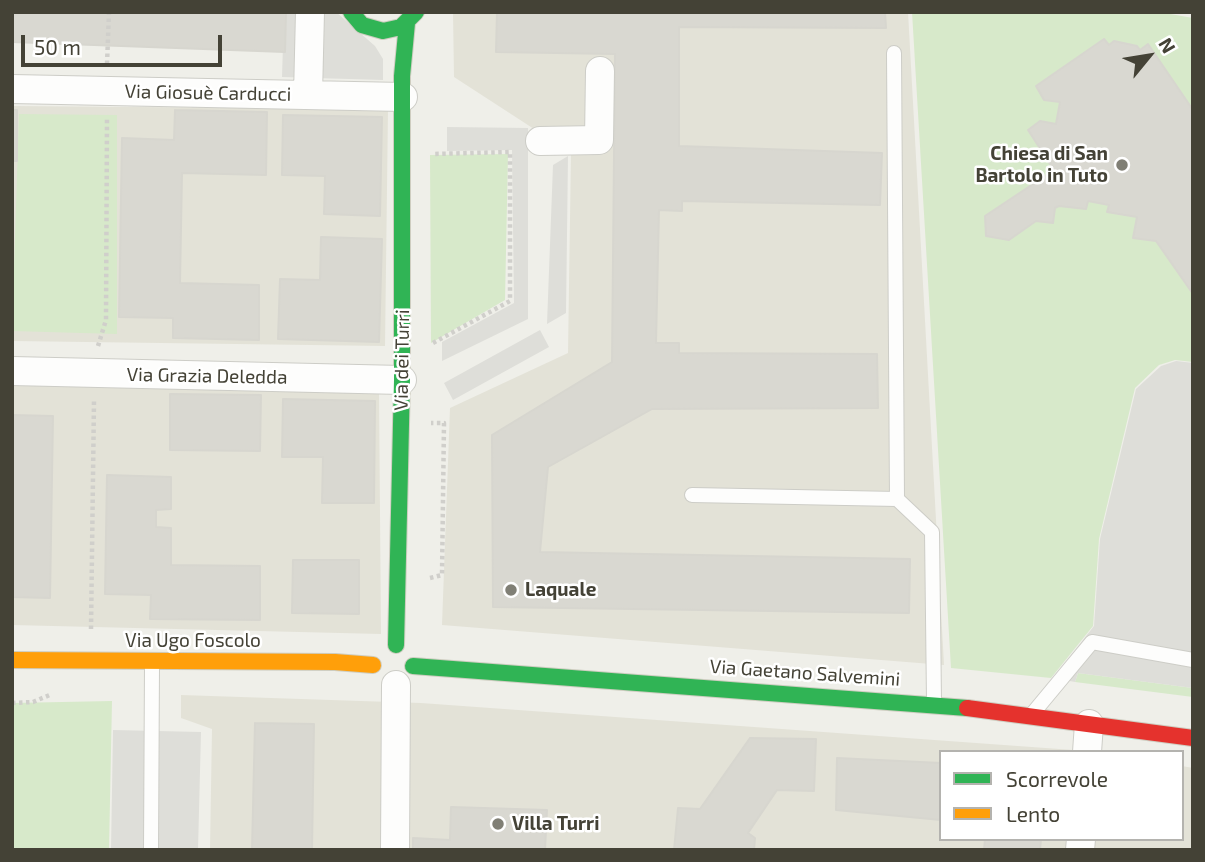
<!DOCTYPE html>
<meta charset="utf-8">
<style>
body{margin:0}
#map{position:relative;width:1205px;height:862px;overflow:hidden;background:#efefe9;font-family:"Exo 2",sans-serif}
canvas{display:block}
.frame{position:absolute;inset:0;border:14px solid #444236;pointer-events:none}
.legend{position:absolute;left:939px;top:750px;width:245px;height:91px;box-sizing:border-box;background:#fff;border:2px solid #b4b3af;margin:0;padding:9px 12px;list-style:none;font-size:21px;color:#444236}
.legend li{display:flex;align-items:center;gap:14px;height:35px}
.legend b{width:35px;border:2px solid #b4b3af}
.north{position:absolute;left:1114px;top:21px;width:70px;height:70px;-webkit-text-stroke:5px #fff;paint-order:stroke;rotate:60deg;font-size:19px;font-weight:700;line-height:28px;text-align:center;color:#444236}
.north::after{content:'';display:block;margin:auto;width:24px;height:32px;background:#444236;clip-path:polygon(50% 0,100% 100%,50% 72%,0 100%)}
.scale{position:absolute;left:21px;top:35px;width:201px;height:32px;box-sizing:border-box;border:4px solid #444236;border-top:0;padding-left:9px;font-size:21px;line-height:24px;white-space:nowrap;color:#444236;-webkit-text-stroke:5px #fff;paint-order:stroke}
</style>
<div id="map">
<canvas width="1205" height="862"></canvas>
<div class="frame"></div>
<ul class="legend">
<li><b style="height:9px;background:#30b455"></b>Scorrevole</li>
<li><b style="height:9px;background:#ff9f0a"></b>Lento</li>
</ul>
<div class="north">N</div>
<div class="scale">50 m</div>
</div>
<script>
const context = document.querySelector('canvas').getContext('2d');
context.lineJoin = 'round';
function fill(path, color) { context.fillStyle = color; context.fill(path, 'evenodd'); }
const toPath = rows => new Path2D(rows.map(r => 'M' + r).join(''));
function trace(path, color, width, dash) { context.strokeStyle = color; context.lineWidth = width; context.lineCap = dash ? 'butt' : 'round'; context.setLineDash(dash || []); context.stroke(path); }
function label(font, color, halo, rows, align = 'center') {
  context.font = font + ' "Exo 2",sans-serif'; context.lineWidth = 5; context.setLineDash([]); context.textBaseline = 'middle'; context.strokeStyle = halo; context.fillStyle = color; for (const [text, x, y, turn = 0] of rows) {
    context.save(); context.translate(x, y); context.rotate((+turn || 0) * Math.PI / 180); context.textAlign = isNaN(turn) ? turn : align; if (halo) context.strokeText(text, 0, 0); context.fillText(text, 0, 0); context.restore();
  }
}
fill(toPath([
 [453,12,908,12,944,665,442,625,450,408,568,353,571,153,454,77],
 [12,106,388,109,385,346,12,341],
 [12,384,379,393,381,634,12,625],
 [181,695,421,703,1101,752,941,752,941,839,1182,839,1182,766,1193,768,1193,850,210,850,212,729,181,718]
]), '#e3e2d7');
fill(toPath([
 [912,12,1159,12,1193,18,1193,362,1175,360,1159,365,1135,388,1099,539,1093,626,1051,678,951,668],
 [19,114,117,115,117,334,12,331],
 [508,154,505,300,431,343,430,155],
 [1078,673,1193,688,1193,697,1075,682],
 [112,701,109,850,12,850,12,703]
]), '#d7e9ca');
fill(toPath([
 [284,12,336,12,375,46,383,59,383,80,282,77],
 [447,127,528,128,528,319,442,361,442,342,514,303,512,150,447,151],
 [568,156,566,313,547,324,553,165],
 [540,330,549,347,453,400,444,383],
 [1176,361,1193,363,1193,688,1078,673,1075,682,1053,678,1094,626,1100,539,1136,389,1161,366],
 [113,730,201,732,198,850,111,850]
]), '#deded9');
const building = toPath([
 [12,12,286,12,285,52,12,42,12,12],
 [497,12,885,12,886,28,679,27,679,146,882,153,880,205,682,201,682,211,659,210,656,343,679,343,679,353,877,354,878,408,652,409,548,467,540,552,910,559,909,613,493,607,492,435,612,362,615,54,496,52,497,12],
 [1104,39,1109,45,1114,41,1137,46,1140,50,1148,44,1193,110,1193,294,1156,241,1133,238,1137,217,1107,212,1109,205,1088,201,1086,209,1059,206,1055,208,1053,223,1036,221,1009,240,986,236,985,216,1054,170,1028,130,1040,121,1056,124,1060,102,1044,100,1036,86,1104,39],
 [12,110,17,110,17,161,12,161,12,110],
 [175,110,267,112,266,175,182,173,180,283,259,285,259,340,173,338,173,318,119,317,122,138,174,140,175,110],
 [283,115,382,117,380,216,324,214,325,176,282,175,283,115],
 [321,237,382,239,379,342,278,339,280,279,320,280,321,237],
 [170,394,261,395,260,451,170,450,170,394],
 [283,399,375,401,374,503,322,503,323,457,282,457,283,399],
 [12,415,53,416,50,598,12,597,12,415],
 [107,475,171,477,171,509,156,510,156,527,171,528,171,565,260,566,260,620,150,619,151,595,105,594,107,475],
 [293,560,359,560,359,614,292,613,293,560],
 [255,723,314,724,312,850,252,850,255,723],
 [750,738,816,739,814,791,777,790,748,833,755,838,754,850,674,850,678,808,700,809,750,738],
 [837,758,941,763,941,820,836,810,837,758],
 [451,807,547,810,545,850,413,850,413,838,450,840,451,807],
 [985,839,1041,839,1040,850,984,850,985,839]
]);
fill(building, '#d9d8d1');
trace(building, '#d7d6cf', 2);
const lane = toPath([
 [894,53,897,499],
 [692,495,897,499,932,532,934,702],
 [1033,713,1092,642,1193,660],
 [151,850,152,665]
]);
const street = toPath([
 [12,89,403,97],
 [308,95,310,12],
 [540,141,599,140,600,71],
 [12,371,402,380],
 [1087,752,1089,724],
 [395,850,396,685],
 [1080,850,1081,839]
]);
const fast = toPath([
 [351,12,362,25,383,31,401,27,416,12],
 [396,645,402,380,402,76,407,23],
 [413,666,967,708]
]);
const slow = toPath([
 [12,660,335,662,373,665]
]);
const jam = toPath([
 [967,708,1193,738]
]);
trace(lane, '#cdcdc7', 16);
trace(street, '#cdcdc7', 30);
trace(fast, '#cecdc0', 18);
trace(slow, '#cecdc0', 18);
trace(jam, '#cecdc0', 18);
trace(toPath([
 [107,64,109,12],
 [433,343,510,301,510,152,433,154],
 [98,346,106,320,107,118],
 [430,578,442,575,444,423,431,423],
 [91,629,94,400],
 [12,703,33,702,52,694]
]), '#d0cfcb', 4.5, [3.5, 3.5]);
trace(lane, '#fdfdfc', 14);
trace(street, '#fdfdfc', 28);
trace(fast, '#30b455', 16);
trace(slow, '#ff9f0a', 16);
trace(jam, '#e5322d', 16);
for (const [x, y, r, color] of [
 [1122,165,7,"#807f75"],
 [511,590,7,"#807f75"],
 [498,824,7,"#807f75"]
]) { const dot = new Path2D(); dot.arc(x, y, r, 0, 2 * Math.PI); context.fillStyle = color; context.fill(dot); trace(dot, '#fff', 2.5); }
label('19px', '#444236', '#fff', [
 ["Via Giosuè Carducci",208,93,1],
 ["Via dei Turri",402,360,-89],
 ["Via Grazia Deledda",207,376,1],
 ["Via Ugo Foscolo",193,641],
 ["Via Gaetano Salvemini",805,673,4]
]);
label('bold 19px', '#444236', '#fff', [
 ["Chiesa di San",1108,154,"right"],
 ["Bartolo in Tuto",1108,176,"right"],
 ["Laquale",525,590],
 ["Villa Turri",512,824]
], 'left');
</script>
